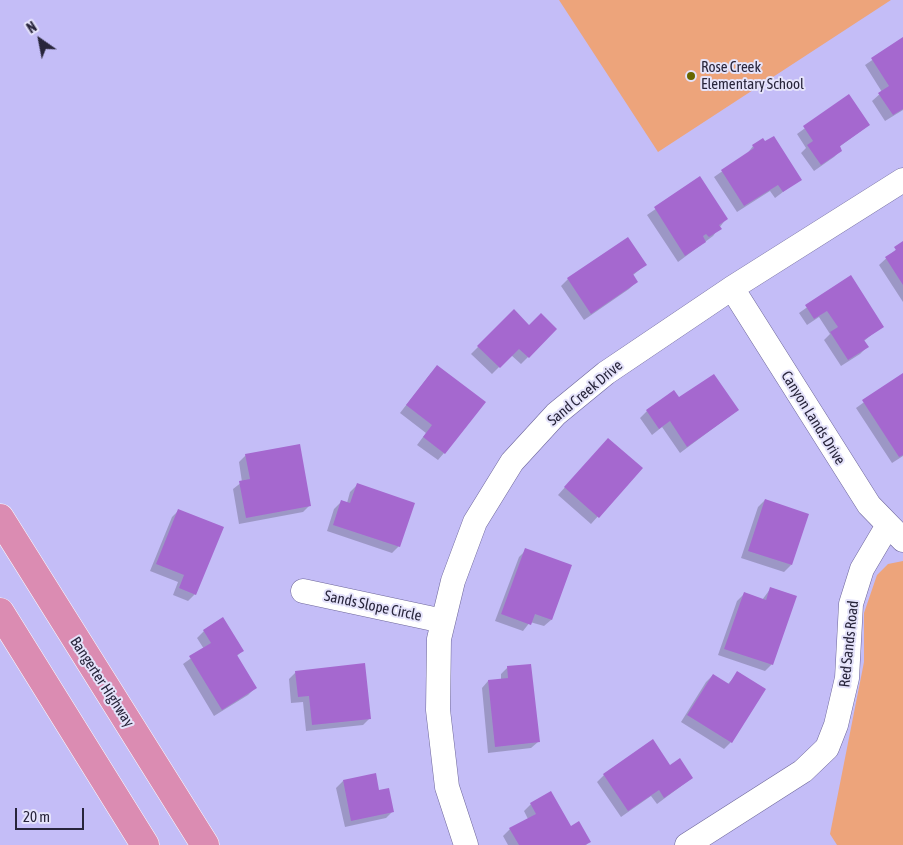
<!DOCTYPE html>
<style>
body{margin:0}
#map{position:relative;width:903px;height:845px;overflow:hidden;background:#c4bdf7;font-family:"Asap Condensed",sans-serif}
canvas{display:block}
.north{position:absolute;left:15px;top:15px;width:50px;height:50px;-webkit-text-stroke:4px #e5e3fb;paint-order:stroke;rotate:327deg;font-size:14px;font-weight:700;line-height:20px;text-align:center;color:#28253b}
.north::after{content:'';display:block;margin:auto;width:18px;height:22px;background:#28253b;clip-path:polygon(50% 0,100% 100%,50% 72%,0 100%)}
.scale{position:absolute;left:15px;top:808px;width:69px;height:22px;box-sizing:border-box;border:2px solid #28253b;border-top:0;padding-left:6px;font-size:15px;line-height:18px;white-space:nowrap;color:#28253b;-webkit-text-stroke:4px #e5e3fb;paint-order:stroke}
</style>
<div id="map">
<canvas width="903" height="845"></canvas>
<div class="north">N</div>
<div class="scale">20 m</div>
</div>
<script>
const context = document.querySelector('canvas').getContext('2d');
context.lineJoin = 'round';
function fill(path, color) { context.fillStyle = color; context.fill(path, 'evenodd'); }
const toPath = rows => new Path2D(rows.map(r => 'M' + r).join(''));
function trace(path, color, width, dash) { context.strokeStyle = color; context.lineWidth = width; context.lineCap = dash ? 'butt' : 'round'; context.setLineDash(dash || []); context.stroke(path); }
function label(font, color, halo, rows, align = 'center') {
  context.font = font + ' "Asap Condensed",sans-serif'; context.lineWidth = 4; context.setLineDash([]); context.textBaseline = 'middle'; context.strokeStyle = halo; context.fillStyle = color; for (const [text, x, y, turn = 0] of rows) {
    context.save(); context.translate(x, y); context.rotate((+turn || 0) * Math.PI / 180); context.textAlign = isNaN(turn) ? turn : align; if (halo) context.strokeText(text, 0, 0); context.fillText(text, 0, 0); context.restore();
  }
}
fill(toPath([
 [559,0,891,0,658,152],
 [903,561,903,845,837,845,830,834,864,662,864,613,877,575,888,564]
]), '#eda47b');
fill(toPath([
 [903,39,903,110,885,121,872,101,882,92,865,65],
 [849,96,869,125,839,147,841,150,834,157,814,171,801,153,806,148,797,134],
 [753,146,800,179,775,198,770,191,737,212,714,177,747,154],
 [700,178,726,219,713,236,678,262,647,215],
 [903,243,903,302,879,265],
 [645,265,632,276,636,282,629,289,584,320,561,286,568,279],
 [850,277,882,326,864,341,867,347,860,354,841,366,824,340,830,334,819,317,807,325,799,313],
 [514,311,529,326,556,329,521,364,511,355,492,374,471,354],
 [431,373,444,453,438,460,417,445,426,433,400,413],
 [903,374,903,456,892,463,856,408],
 [679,399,738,410,680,453,662,427,652,435,640,418,647,411],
 [601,447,641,468,591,524,558,495],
 [246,455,310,505,303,512,239,524,233,489,242,482,239,462],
 [357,485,399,546,392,553,327,531,334,509,341,502,347,503,350,492],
 [765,500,791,565,784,572,741,558,758,507],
 [179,510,195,594,188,601,173,595,178,582,150,571,172,517],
 [526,550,551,620,544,626,530,622,523,631,495,621,519,557],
 [771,588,772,664,765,671,718,655,737,601,744,594,762,600],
 [204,631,242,651,236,657,255,688,248,695,214,716,183,664,204,649,197,638],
 [508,667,538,742,531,748,488,753,482,688,488,681,501,680,501,674],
 [296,672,370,718,363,725,306,731,303,702,291,703,289,679],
 [738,673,731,742,724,749,681,722,706,682,713,675,728,684],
 [670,767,692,778,657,804,651,796,621,817,597,782,604,775],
 [343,781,378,792,393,811,386,818,345,827,336,788],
 [531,804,570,828,589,842,586,845,508,845,503,836,510,829,528,819,524,811]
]), '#0003');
fill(toPath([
 [903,37,903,109,893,115,878,93,889,86,871,58],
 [849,94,870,125,840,146,842,151,821,165,807,145,813,141,803,126],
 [774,136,802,180,783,192,778,185,744,206,721,170,754,148,752,145,763,138,765,141],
 [700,176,728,219,719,225,722,229,709,237,706,234,703,236,706,242,685,256,654,207],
 [628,237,647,265,633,274,638,282,591,314,567,278],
 [903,241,903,285,885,257,896,250,894,247],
 [851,275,884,327,864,340,869,347,848,360,830,332,838,327,827,311,814,319,805,305],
 [514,309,529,325,541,313,557,329,529,358,519,349,500,368,477,346],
 [437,365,486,402,445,454,423,437,432,425,406,405],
 [903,373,903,455,899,457,862,400],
 [714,374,739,410,687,447,670,421,659,429,646,410,674,390,679,397],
 [608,438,643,468,599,518,564,487],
 [300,444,311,506,246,518,239,481,250,479,245,454],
 [357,483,415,503,400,547,333,525,341,500,350,503],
 [765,499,809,514,792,565,748,551],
 [178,509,224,527,196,595,179,588,184,575,156,564],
 [525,548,572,565,552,620,535,614,531,625,501,614],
 [770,587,797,596,773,665,724,649,744,592,766,600],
 [223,617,244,651,237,655,257,688,222,710,189,656,211,643,203,630],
 [365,663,371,719,312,725,309,696,298,697,295,671],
 [531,664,540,742,495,747,488,680,508,678,507,666],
 [737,671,766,689,732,743,687,715,713,674,729,684],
 [653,739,670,765,680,758,693,778,664,798,659,790,628,811,603,774],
 [376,773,379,790,389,788,394,812,351,821,343,780],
 [551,791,571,826,579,821,591,842,585,845,519,845,509,828,536,814,530,803]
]), '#a568cf');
const minor = toPath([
 [732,288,869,505,903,540],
 [303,591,443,621],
 [466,845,447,787,438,710,439,639,453,581,475,522,512,462,556,414,606,373,732,288,903,180],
 [687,845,803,771,827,748,836,725,847,678,851,604,862,569,888,525]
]);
const highway = toPath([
 [0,518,205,845],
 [0,612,145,845]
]);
trace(minor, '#6d669a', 25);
trace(highway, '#fff', 29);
trace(minor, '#fff', 24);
trace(highway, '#db8cb2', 28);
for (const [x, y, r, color] of [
 [691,76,5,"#660"]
]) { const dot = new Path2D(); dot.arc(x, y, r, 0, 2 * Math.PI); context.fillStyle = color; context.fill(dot); trace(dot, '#e5e3fb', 2); }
label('15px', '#28253b', '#e5e3fb', [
 ["Rose Creek",701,67],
 ["Elementary School",701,84]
], 'left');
label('15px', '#28253b', '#e5e3fb', [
 ["Sand Creek Drive",585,393,-40],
 ["Canyon Lands Drive",813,418,58],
 ["Sands Slope Circle",373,606,12],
 ["Red Sands Road",849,644,-84],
 ["Bangerter Highway",102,682,57]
]);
</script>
